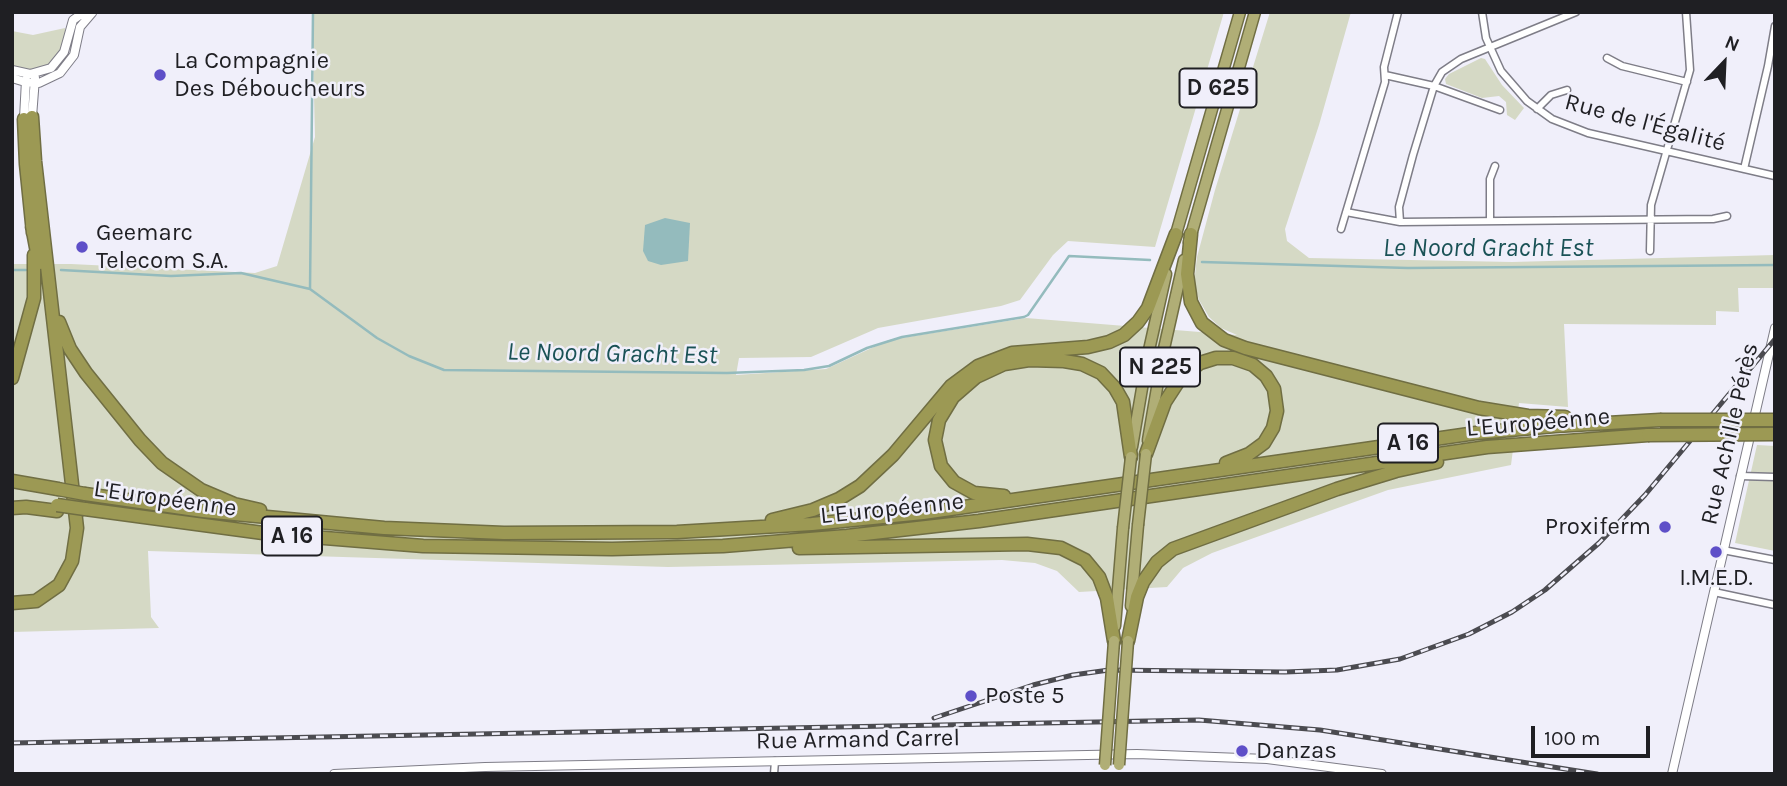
<!DOCTYPE html>
<meta charset="utf-8">
<style>
body{margin:0}
#map{position:relative;width:1787px;height:786px;overflow:hidden;background:#f0effa;font-family:Karla,sans-serif}
canvas{display:block}
.frame{position:absolute;inset:0;border:14px solid #1f1f23;pointer-events:none}
.north{position:absolute;left:1689px;top:28px;width:70px;height:70px;-webkit-text-stroke:5px #f0effa;paint-order:stroke;rotate:23deg;font-size:19px;font-weight:700;line-height:28px;text-align:center;color:#1f1f23}
.north::after{content:'';display:block;margin:auto;width:24px;height:32px;background:#1f1f23;clip-path:polygon(50% 0,100% 100%,50% 72%,0 100%)}
.scale{position:absolute;left:1531px;top:726px;width:119px;height:32px;box-sizing:border-box;border:4px solid #1f1f23;border-top:0;padding-left:9px;font-size:21px;line-height:24px;white-space:nowrap;color:#1f1f23;-webkit-text-stroke:5px #f0effa;paint-order:stroke}
</style>
<div id="map">
<canvas width="1787" height="786"></canvas>
<div class="frame"></div>
<div class="north">N</div>
<div class="scale">100 m</div>
</div>
<script>
const context = document.querySelector('canvas').getContext('2d');
context.lineJoin = 'round';
function fill(path, color) { context.fillStyle = color; context.fill(path, 'evenodd'); }
const toPath = rows => new Path2D(rows.map(r => 'M' + r).join(''));
function trace(path, color, width, dash) { context.strokeStyle = color; context.lineWidth = width; context.lineCap = dash ? 'butt' : 'round'; context.setLineDash(dash || []); context.stroke(path); }
function label(font, color, halo, rows, align = 'center') {
  context.font = font + ' Karla,sans-serif'; context.lineWidth = 5; context.setLineDash([]); context.textBaseline = 'middle'; context.strokeStyle = halo; context.fillStyle = color; for (const [text, x, y, turn = 0] of rows) {
    context.save(); context.translate(x, y); context.rotate((+turn || 0) * Math.PI / 180); context.textAlign = isNaN(turn) ? turn : align; if (halo) context.strokeText(text, 0, 0); context.fillText(text, 0, 0); context.restore();
  }
}
fill(toPath([
 [312,12,1224,12,1155,247,1068,241,1053,255,1020,300,1001,306,878,328,811,357,739,358,736,375,826,369,889,340,1026,318,1237,335,1221,328,1209,317,1199,300,1194,283,1197,257,1215,190,1270,12,1351,12,1319,125,1285,229,1287,241,1309,258,1512,262,1775,255,1775,288,1738,288,1739,312,1716,311,1716,325,1564,324,1568,407,1519,403,1511,465,1388,490,1212,553,1183,568,1167,587,1079,592,1057,571,1035,563,1002,560,668,567,148,551,151,617,159,628,12,632,12,264,71,264,255,273,277,266,315,137],
 [65,28,65,42,61,54,50,65,34,72,12,67,12,31,33,35],
 [1481,58,1485,59,1502,85,1524,108,1515,120,1507,115,1506,102,1499,96,1482,98,1446,84,1445,79,1449,74],
 [1757,445,1775,446,1775,551,1735,543]
]), '#d5d9c5');
fill(toPath([
 [665,218,690,223,688,261,661,265,648,261,643,251,645,225]
]), '#94bbbd');
trace(toPath([
 [1202,262,1408,268,1775,265],
 [12,270,26,270],
 [61,270,171,276,241,273,310,289,377,338,409,356,444,370,727,373,804,370,829,366,867,348,902,337,1024,317,1028,315,1069,256,1150,260],
 [310,289,313,12]
]), '#94bbbd', 2.5);
const minor = toPath([
 [1482,12,1486,38,1501,71,1527,101,1552,119,1588,133,1775,176],
 [1607,58,1622,66,1687,82],
 [1385,75,1434,86,1500,110],
 [1537,109,1551,95,1567,90],
 [1744,169,1768,66,1775,26],
 [1346,212,1400,222,1713,219,1727,216],
 [1490,221,1490,179,1495,166],
 [1400,222,1399,207,1413,155,1434,86,1442,72,1461,59,1576,12],
 [1341,229,1385,82,1384,67,1398,12],
 [1650,251,1651,205,1690,70,1686,12],
 [1740,476,1775,477],
 [1723,550,1775,560],
 [1714,592,1775,605],
 [774,774,775,761]
]);
const tertiary = toPath([
 [12,70,30,74,51,68,64,52,73,20,80,15,92,13],
 [12,78,25,82,39,83,60,73,74,55,80,27,92,13],
 [32,117,35,78],
 [24,118,26,80],
 [334,774,485,767,1137,754,1267,759,1382,774],
 [1672,774,1775,328]
]);
const trunk = toPath([
 [1174,241,1240,12],
 [1189,242,1255,12],
 [1148,440,1163,353,1184,260],
 [1132,447,1147,359,1166,274],
 [1131,606,1138,525],
 [1115,626,1123,528]
]);
const motorway = toPath([
 [24,119,26,164,33,233],
 [32,226,39,263],
 [1191,234,1187,274,1191,302,1202,323,1224,340,1245,348,1479,408,1528,416,1565,417],
 [59,322,70,349,86,373,140,440,162,463,201,490,234,504,260,510],
 [12,378,34,298,34,255],
 [1146,454,1165,402,1180,379,1200,363,1216,358,1233,358,1253,365,1266,376,1274,389,1277,411,1273,428,1264,443,1249,454,1226,463],
 [12,481,58,489],
 [85,494,203,511,384,528,504,533,677,532,812,524,923,513,1476,433,1555,426,1660,420],
 [1004,496,974,493,954,482,941,466,935,440,939,420,953,397,976,377,1004,364,1029,360,1064,361,1082,364,1101,373,1115,388,1123,402,1131,457],
 [12,508,26,507,57,511],
 [85,509,263,533,423,546,612,549,723,546,847,536,979,521,1487,447,1648,435],
 [772,520,813,510,839,499,860,486,893,455,951,386,978,366,1012,353,1088,347,1109,342,1124,335,1138,322,1148,308,1176,234],
 [799,548,1027,544,1061,548,1085,560,1099,577,1107,598,1114,641],
 [12,603,36,601,59,585,72,561,77,528,35,161,32,117],
 [1128,641,1137,597,1143,582,1157,562,1173,549,1337,489,1396,471,1437,462]
]);
trace(minor, '#7e7d87', 9);
trace(tertiary, '#7e7d87', 10);
trace(trunk, '#706e43', 13);
trace(motorway, '#706e43', 15);
trace(minor, '#fff', 6);
trace(tertiary, '#fff', 8);
trace(trunk, '#b0ae76', 10);
trace(motorway, '#9c9954', 12);
const rail = toPath([
 [934,718,1033,685,1073,675,1109,670,1285,672,1337,670,1400,659,1469,634,1512,612,1545,590,1599,543,1645,495,1775,339],
 [12,743,1199,720,1320,730,1597,774]
]);
trace(rail, '#4b4b50', 5);
trace(rail, '#f0effa', 2.5, [8]);
const trunkBridge = toPath([
 [1138,525,1146,454],
 [1123,528,1131,457],
 [1105,765,1114,641],
 [1119,765,1128,641]
]);
const motorwayBridge = toPath([
 [1660,420,1775,420],
 [1648,435,1774,434],
 [58,489,85,494],
 [57,505,85,509]
]);
trace(trunkBridge, '#706e43', 13, []);
trace(motorwayBridge, '#706e43', 15, []);
trace(trunkBridge, '#b0ae76', 10);
trace(motorwayBridge, '#9c9954', 12);
for (const [x, y, r, color] of [
 [160,75,7,"#5e4fc8"],
 [82,247,7,"#5e4fc8"],
 [1665,527,7,"#5e4fc8"],
 [1716,552,7,"#5e4fc8"],
 [971,696,7,"#5e4fc8"],
 [1242,751,7,"#5e4fc8"]
]) { const dot = new Path2D(); dot.arc(x, y, r, 0, 2 * Math.PI); context.fillStyle = color; context.fill(dot); trace(dot, '#f0effa', 2.5); }
for (const [x, y, w] of [
 [1218,88,77],
 [1160,367,80],
 [1408,443,60],
 [292,536,60]
]) { const box = new Path2D(); box.roundRect(x - w / 2, y - 19.5, w, 39, 5); context.fillStyle = '#f0effa'; context.fill(box); trace(box, '#1f1f23', 2); }
label('bold 23px', '#1f1f23', null, [
 ["D 625",1218,88],
 ["N 225",1160,367],
 ["A 16",1408,443],
 ["A 16",292,536]
]);
label('24px', '#1f1f23', '#f0effa', [
 ["La Compagnie",174,61],
 ["Des Déboucheurs",174,89],
 ["Geemarc",96,233],
 ["Telecom S.A.",96,261],
 ["Proxiferm",1651,527,"right"],
 ["I.M.E.D.",1716,578,"center"],
 ["Poste 5",985,696],
 ["Danzas",1256,751]
], 'left');
label('24px', '#1f1f23', '#f0effa', [
 ["Rue de l'Égalité",1645,123,15],
 ["L'Européenne",1538,423,-5],
 ["Rue Achille Pérès",1730,434,-77],
 ["L'Européenne",165,499,8],
 ["L'Européenne",892,509,-6],
 ["Rue Armand Carrel",858,740,-1]
]);
label('italic 26px', '#1a5256', '#f0effa', [
 ["Le Noord Gracht Est",1488,249],
 ["Le Noord Gracht Est",612,354,1]
]);
</script>
